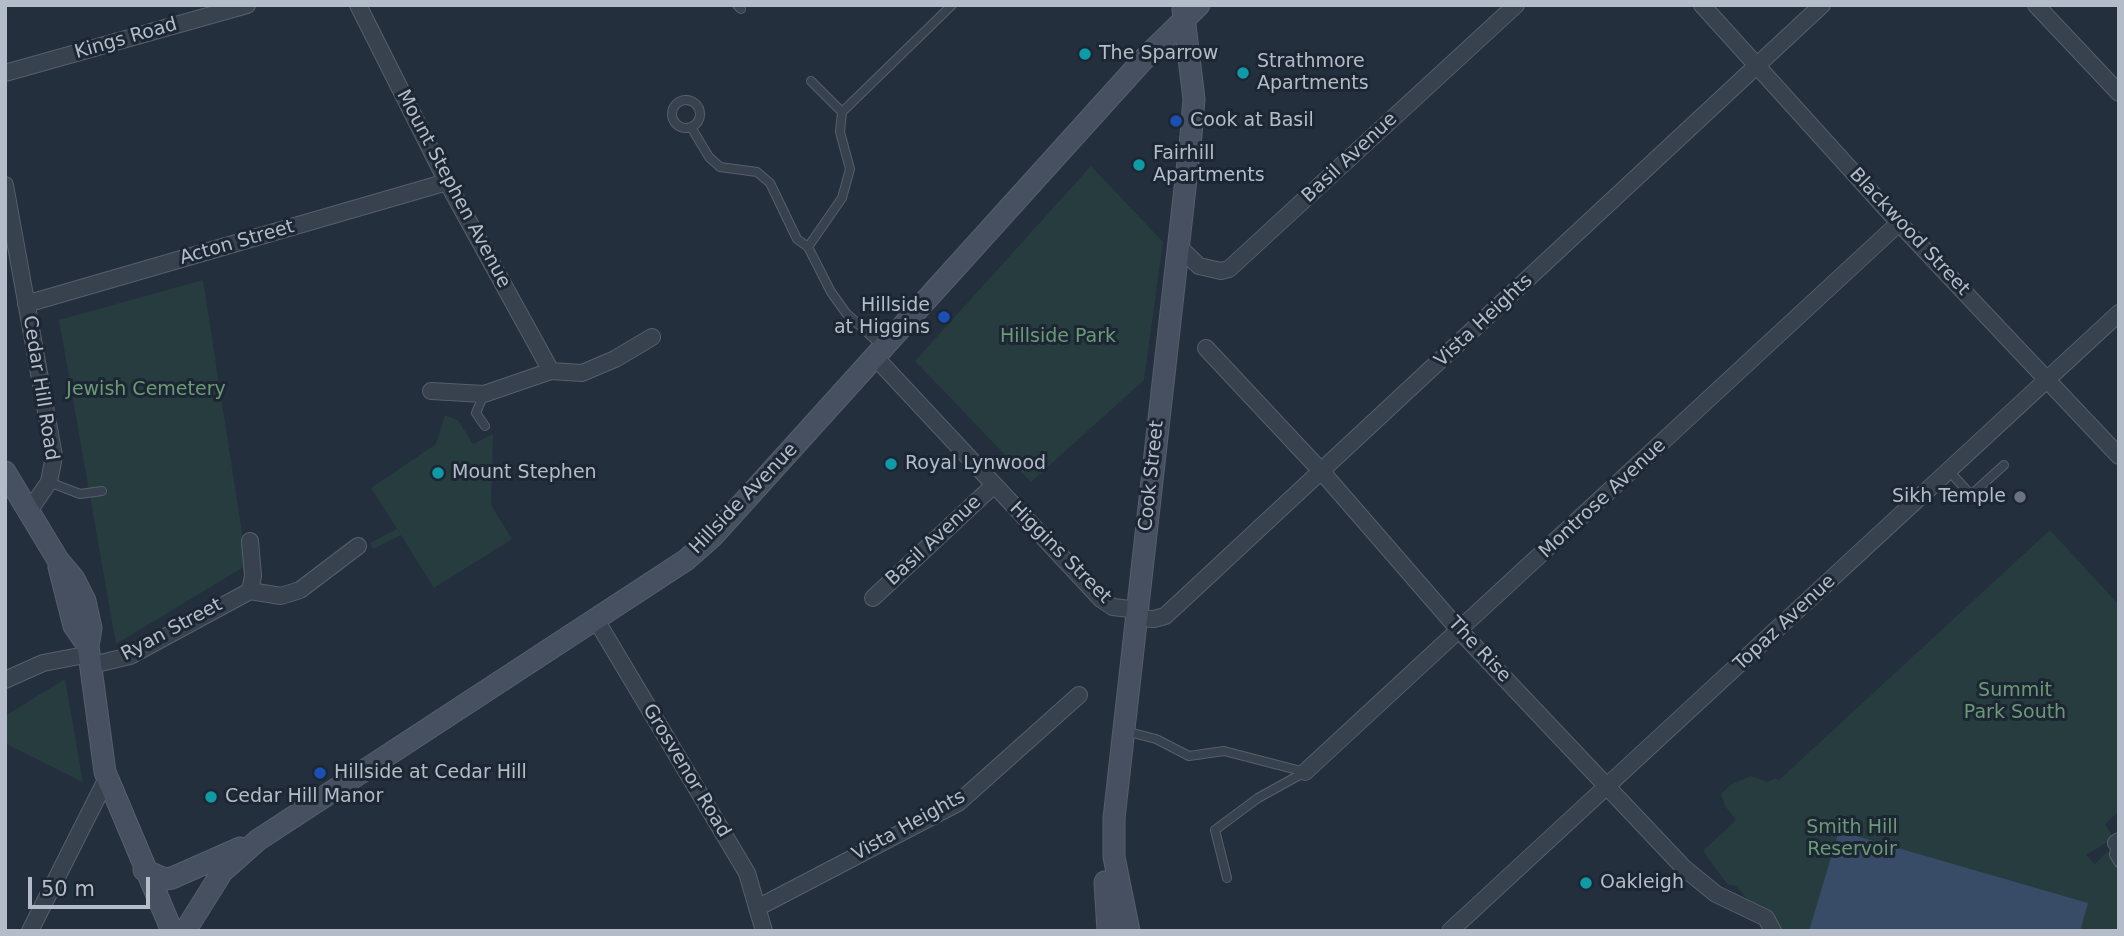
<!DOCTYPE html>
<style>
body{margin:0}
#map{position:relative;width:2124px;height:936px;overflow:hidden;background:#242f3e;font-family:"DejaVu Sans",sans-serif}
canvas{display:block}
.frame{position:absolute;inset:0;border:7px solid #b4bcc9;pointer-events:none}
.scale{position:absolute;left:28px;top:877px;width:122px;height:32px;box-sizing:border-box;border:4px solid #b4bcc9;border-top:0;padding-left:9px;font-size:21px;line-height:24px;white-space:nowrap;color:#b4bcc9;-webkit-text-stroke:5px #1d2633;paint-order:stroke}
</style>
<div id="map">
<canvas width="2124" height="936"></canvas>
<div class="frame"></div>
<div class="scale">50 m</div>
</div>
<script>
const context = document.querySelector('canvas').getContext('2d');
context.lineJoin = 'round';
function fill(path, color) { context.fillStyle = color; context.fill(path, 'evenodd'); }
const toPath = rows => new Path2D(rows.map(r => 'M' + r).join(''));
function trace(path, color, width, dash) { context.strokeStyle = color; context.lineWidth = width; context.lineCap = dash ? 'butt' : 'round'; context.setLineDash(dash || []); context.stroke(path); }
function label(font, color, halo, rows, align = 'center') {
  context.font = font + ' "DejaVu Sans",sans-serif'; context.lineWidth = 6; context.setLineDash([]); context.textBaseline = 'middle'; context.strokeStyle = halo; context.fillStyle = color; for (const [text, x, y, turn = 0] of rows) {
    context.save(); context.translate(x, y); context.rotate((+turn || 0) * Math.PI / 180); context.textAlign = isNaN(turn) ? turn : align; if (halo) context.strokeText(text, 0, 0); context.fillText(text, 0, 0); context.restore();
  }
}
fill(toPath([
 [1091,166,1163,242,1144,380,1031,482,915,361],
 [203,280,247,565,116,644,59,320],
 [445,415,458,420,473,444,493,434,491,505,512,539,434,588,401,535,373,549,370,543,397,529,371,488,436,444],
 [2050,530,2119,605,2119,811,2105,824,2114,838,2086,855,2095,864,2108,851,2119,863,2119,931,1776,931,1736,886,1728,885,1703,851,1736,820,1725,806,1721,794,1730,785,1751,776,1768,782,1775,778,1779,780],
 [65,679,83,782,5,743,5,716]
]), '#263c3f');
fill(toPath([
 [1839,831,2088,903,2080,931,1809,931]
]), '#394c67');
const lane = toPath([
 [737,5,741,9],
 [811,81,842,112],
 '672 114a14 14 0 1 1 28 0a14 14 0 1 1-28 0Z',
 [691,127,709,157,720,167,757,172,770,183,797,239,808,247,831,292,846,313,882,346],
 [808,247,842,198,850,169,840,132,842,112,952,5],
 [484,394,476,413,485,426],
 [1949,471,1971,495,2004,465],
 [49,482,80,494,102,491],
 [1125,731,1156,739,1189,756,1224,751,1305,772],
 [2116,843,2114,855,2119,863],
 [1227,878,1215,830,1258,798,1305,772]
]);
const street = toPath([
 [358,5,447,182,551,371],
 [1702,5,1899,223,2119,456],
 [2036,5,2119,93],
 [5,73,247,5],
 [5,185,54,456,49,482,29,511],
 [1178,246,1199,266,1221,271,1229,269,1516,5],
 [26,304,447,182],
 [1206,348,1322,472,1460,631,1684,868,1716,894,1766,918,1773,931],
 [876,358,1101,599,1113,607,1138,610],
 [431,391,484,394,551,371,582,373,615,359,652,337],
 [250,541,253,576,250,591,281,596,300,590,358,546],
 [873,598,994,485],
 [595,618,747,873,764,931],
 [1137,618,1154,619,1165,616,1177,605,1822,5],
 [92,665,130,656,250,591],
 [5,680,43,663,90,654],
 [1305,772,1899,223],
 [2116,843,2119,841],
 [757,908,958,803,1079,695],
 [30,931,107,778],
 [1450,931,2119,313]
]);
const secondary = toPath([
 [5,472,58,560,74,579,85,601,91,628,88,646,105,772,172,931],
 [59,567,74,626,88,646],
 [144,870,165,879,172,878,240,848],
 [1105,882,1108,931],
 [185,931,222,872,258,840,686,560,712,537,1143,60,1199,5],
 [1129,931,1114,857,1114,818,1191,135,1194,99,1183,9]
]);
trace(lane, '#565f6c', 10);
trace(street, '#565f6c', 18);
trace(secondary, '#565f6c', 23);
trace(lane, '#38414e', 8);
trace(street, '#38414e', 16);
trace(secondary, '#465061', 21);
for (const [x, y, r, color] of [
 [1085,54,7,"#0f9aa8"],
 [1243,73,7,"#0f9aa8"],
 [1176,121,7,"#1a4fb4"],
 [1139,165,7,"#0f9aa8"],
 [944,317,7,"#1a4fb4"],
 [891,464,7,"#0f9aa8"],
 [438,473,7,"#0f9aa8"],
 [2020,497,7,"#6b7280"],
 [320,773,7,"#1a4fb4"],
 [211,797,7,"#0f9aa8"],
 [1586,883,7,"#0f9aa8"]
]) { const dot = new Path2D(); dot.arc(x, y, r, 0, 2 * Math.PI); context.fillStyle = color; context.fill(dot); trace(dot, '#1d2633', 2.5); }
label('19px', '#b4bcc9', '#1d2633', [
 ["Kings Road",126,39,-16],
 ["Basil Avenue",1350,158,-43],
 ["Mount Stephen Avenue",453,189,62],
 ["Blackwood Street",1909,232,47],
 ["Acton Street",237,243,-16],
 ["Vista Heights",1484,321,-43],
 ["Cedar Hill Road",40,388,81],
 ["Cook Street",1152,476,-84],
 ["Hillside Avenue",744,499,-46],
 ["Montrose Avenue",1603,499,-43],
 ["Basil Avenue",934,541,-43],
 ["Higgins Street",1060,553,45],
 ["Topaz Avenue",1785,623,-43],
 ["Ryan Street",172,630,-28],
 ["The Rise",1479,650,47],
 ["Grosvenor Road",686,771,59],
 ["Vista Heights",909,826,-29]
]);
label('19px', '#b4bcc9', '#1d2633', [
 ["The Sparrow",1099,54],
 ["Strathmore",1257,62],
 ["Apartments",1257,84],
 ["Cook at Basil",1190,121],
 ["Fairhill",1153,154],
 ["Apartments",1153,176],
 ["Hillside",930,306,"right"],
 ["at Higgins",930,328,"right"],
 ["Royal Lynwood",905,464],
 ["Mount Stephen",452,473],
 ["Sikh Temple",2006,497,"right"],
 ["Hillside at Cedar Hill",334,773],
 ["Cedar Hill Manor",225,797],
 ["Oakleigh",1600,883]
], 'left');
label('19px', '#6b9a76', '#1d2633', [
 ["Hillside Park",1058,337],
 ["Jewish Cemetery",146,390],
 ["Summit",2015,691],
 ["Park South",2015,713],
 ["Smith Hill",1852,828],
 ["Reservoir",1852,850]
]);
</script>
